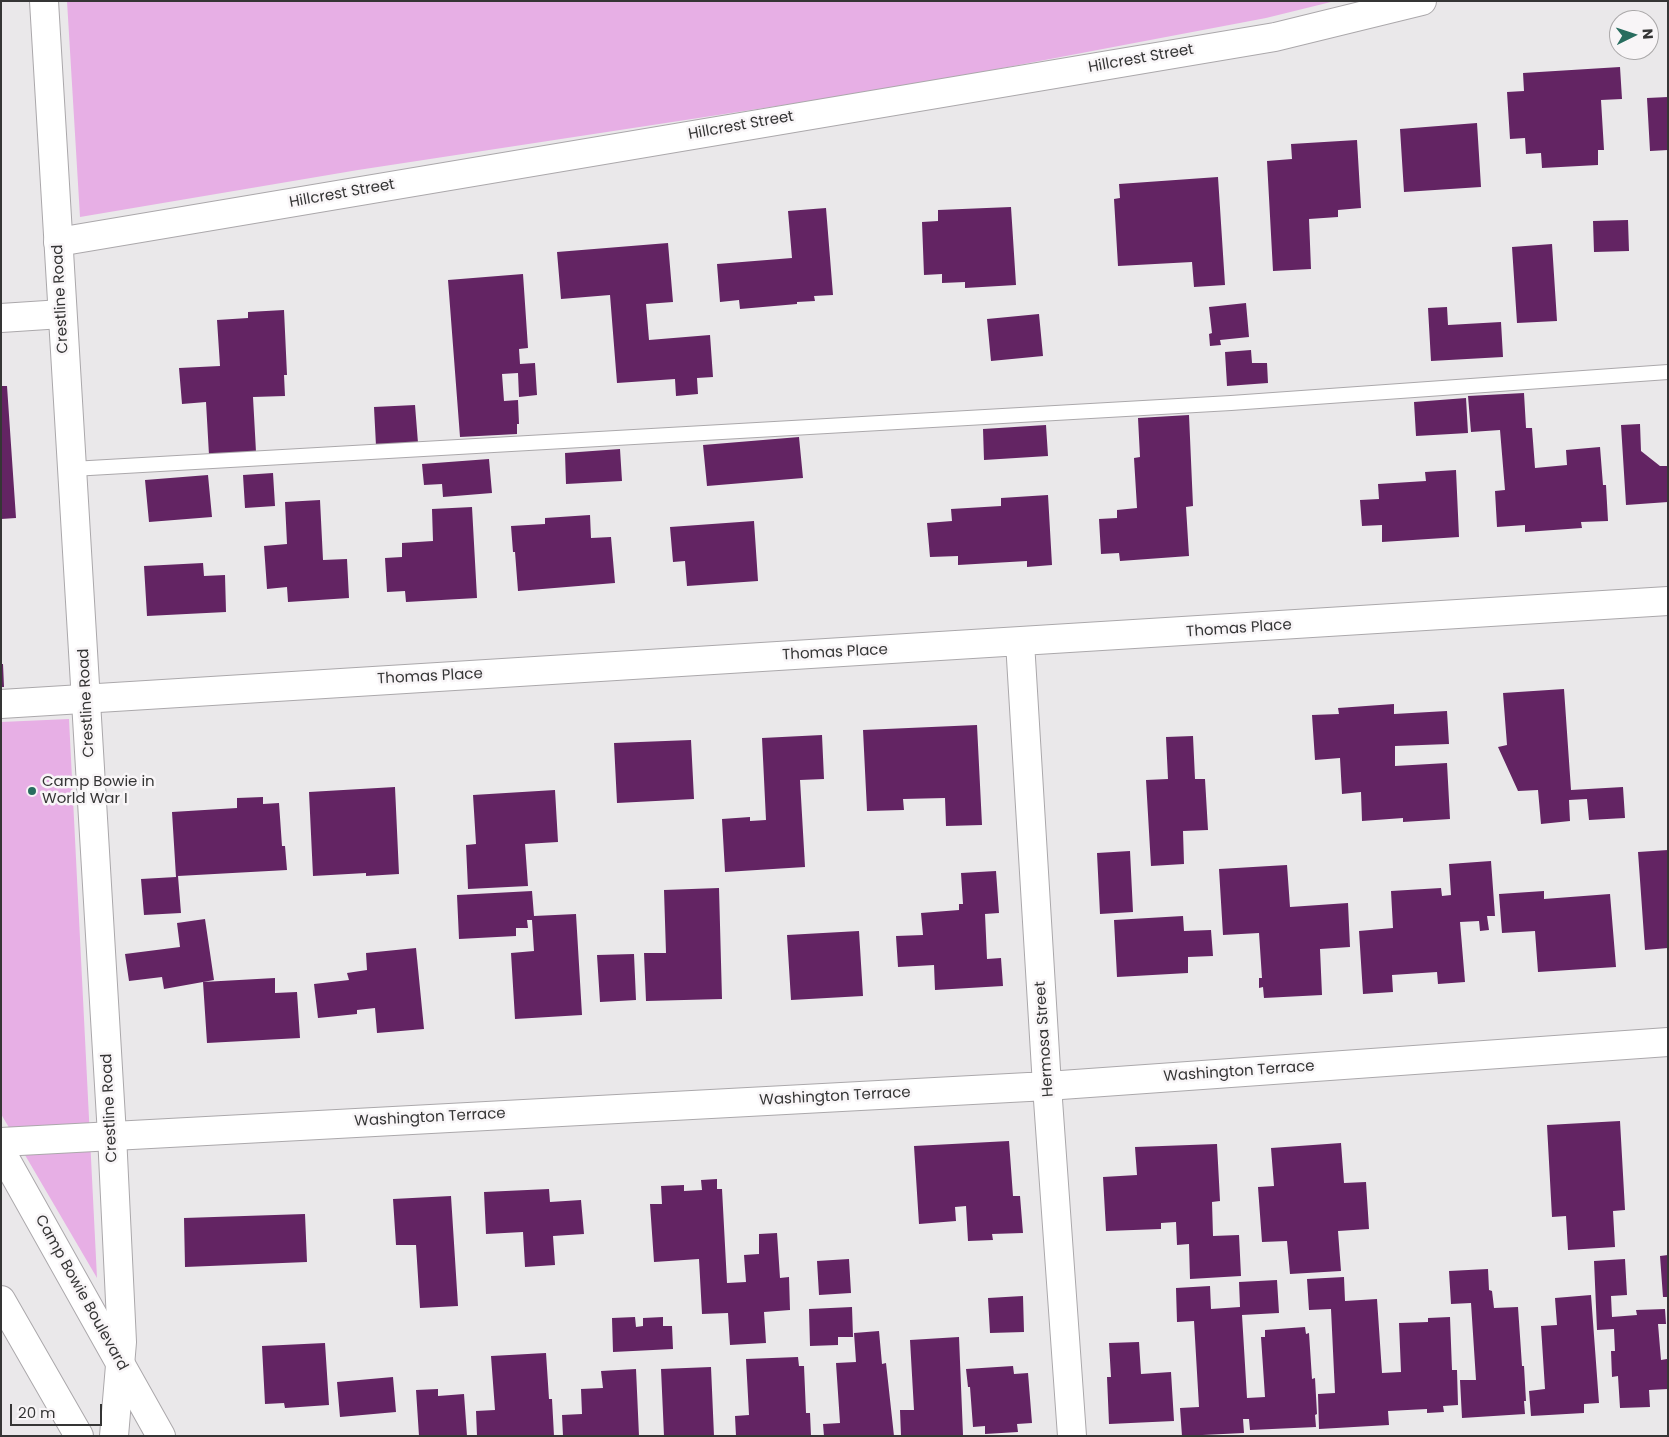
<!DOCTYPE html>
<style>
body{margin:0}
#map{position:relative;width:1669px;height:1437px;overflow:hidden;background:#eae8ea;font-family:Poppins,sans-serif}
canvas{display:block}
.frame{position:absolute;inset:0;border:2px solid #353535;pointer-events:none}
.north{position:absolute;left:1609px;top:10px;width:50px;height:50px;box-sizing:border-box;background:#f8f5f7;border:1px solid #aaa8a9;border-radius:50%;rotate:86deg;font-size:14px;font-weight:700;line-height:20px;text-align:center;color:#353535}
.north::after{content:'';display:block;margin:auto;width:18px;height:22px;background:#286d5f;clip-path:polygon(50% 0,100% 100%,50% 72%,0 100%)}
.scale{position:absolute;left:10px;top:1404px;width:92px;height:22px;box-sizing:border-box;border:2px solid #353535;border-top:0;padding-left:6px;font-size:15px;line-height:18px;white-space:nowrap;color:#353535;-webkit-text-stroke:4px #f8f5f7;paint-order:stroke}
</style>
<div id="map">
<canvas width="1669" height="1437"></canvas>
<div class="frame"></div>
<div class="north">N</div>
<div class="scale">20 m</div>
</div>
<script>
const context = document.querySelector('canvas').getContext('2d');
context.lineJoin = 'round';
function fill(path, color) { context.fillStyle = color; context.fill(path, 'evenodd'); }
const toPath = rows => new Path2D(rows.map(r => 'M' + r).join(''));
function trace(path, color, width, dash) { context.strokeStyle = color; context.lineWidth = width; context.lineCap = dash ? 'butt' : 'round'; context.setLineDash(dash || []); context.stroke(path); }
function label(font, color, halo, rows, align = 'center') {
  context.font = font + ' Poppins,sans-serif'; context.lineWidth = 5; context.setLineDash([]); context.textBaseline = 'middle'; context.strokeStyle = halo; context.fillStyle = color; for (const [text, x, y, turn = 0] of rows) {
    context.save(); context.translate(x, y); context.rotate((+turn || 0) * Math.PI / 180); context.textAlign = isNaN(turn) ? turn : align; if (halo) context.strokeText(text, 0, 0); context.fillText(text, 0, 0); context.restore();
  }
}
fill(toPath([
 [67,1,1335,1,1266,18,908,86,358,170,80,217],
 [69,719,97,1278,1,1114,1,722]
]), '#e7afe5');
fill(toPath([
 [1620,67,1622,99,1601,100,1604,150,1598,150,1598,165,1542,168,1541,153,1526,154,1525,138,1510,139,1507,92,1524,91,1523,73],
 [1668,97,1668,150,1650,151,1647,98],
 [1477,123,1481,187,1404,192,1400,129],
 [1357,140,1361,208,1338,210,1338,217,1309,219,1311,269,1273,271,1267,161,1292,159,1291,144],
 [1218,177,1225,285,1194,287,1192,262,1118,266,1114,199,1120,198,1119,184],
 [1011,207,1016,285,965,288,965,282,942,283,942,274,924,275,922,222,938,221,938,210],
 [826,208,833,295,814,296,815,301,797,302,797,304,740,309,739,300,720,302,717,264,792,258,788,211],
 [1628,220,1629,251,1594,252,1593,221],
 [668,243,673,302,646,304,649,340,710,335,713,377,697,378,698,394,676,396,675,379,617,383,610,295,561,299,557,252],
 [1552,244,1557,321,1517,323,1512,247],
 [523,274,528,348,519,349,520,364,535,363,537,395,519,397,518,373,502,374,504,401,518,400,519,424,517,424,517,434,460,437,448,280],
 [1246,303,1249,337,1220,340,1221,345,1210,346,1209,334,1212,333,1209,307],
 [1447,307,1448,325,1501,322,1503,357,1431,361,1428,308],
 [284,310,287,375,284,375,285,396,253,397,256,452,209,455,206,402,182,404,179,368,220,366,217,320,248,318,248,312],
 [1039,314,1043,356,991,361,987,319],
 [1251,350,1252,363,1267,363,1268,383,1227,386,1225,352],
 [1,386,7,386,16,518,1,519],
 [1524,393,1526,428,1532,428,1535,468,1567,465,1566,450,1600,447,1603,485,1606,485,1608,521,1581,522,1582,528,1525,532,1525,525,1497,527,1495,491,1505,490,1500,430,1471,432,1468,396],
 [1466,398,1468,433,1416,436,1414,402],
 [415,405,418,443,376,446,374,407],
 [1189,415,1193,506,1186,507,1189,556,1120,561,1119,553,1101,554,1099,519,1117,518,1117,510,1137,508,1134,458,1140,457,1138,418],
 [1640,424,1641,451,1660,466,1668,466,1668,502,1626,505,1621,425],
 [1046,425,1048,456,984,460,983,429],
 [799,437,803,478,707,486,703,445],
 [620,449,622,481,566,484,565,453],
 [489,459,492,493,443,497,442,484,424,485,422,464],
 [1456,470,1459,537,1382,542,1382,525,1362,526,1360,500,1379,499,1378,484,1426,481,1425,472],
 [273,473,275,506,245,508,243,475],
 [208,475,212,517,149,522,145,480],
 [1048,495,1052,565,1027,567,1027,561,958,565,958,556,930,557,927,523,952,521,951,509,1001,506,1001,498],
 [320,500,323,560,347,559,349,598,288,602,287,587,267,589,264,546,287,544,285,502],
 [472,507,477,598,406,602,405,591,387,592,385,558,402,557,402,543,433,541,432,509],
 [590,515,591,538,611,537,615,583,518,591,515,552,513,552,511,526,545,524,545,518],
 [754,521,758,581,687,586,685,561,673,562,670,527],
 [203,563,204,576,225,575,226,612,147,616,144,566],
 [1,664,3,664,4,687,1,687],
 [1564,689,1571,790,1623,787,1625,818,1589,820,1587,799,1569,800,1570,821,1541,824,1538,790,1518,791,1498,747,1507,745,1503,693],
 [1394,704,1394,714,1447,711,1449,744,1395,746,1395,766,1447,763,1450,819,1403,822,1403,818,1362,821,1361,792,1342,794,1340,758,1315,760,1312,715,1339,714,1338,708],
 [977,725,982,825,946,826,945,798,903,799,904,810,867,811,863,730],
 [822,735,824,779,800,780,805,867,725,872,722,819,750,817,750,821,766,820,762,738],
 [1193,736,1195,779,1205,779,1208,830,1183,831,1184,864,1151,866,1146,780,1168,779,1166,737],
 [691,740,694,799,617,803,614,743],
 [395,787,399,874,366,876,366,873,313,876,309,792],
 [555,790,558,842,525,844,528,886,468,889,466,845,476,844,473,795],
 [263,797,263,804,279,803,282,846,285,846,287,870,178,876,181,913,144,915,141,879,176,877,172,812,237,808,237,798],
 [1668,850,1668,948,1645,950,1638,852],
 [1130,851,1133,912,1100,914,1097,853],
 [1491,861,1495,916,1487,916,1489,930,1480,931,1479,921,1460,922,1465,982,1438,984,1437,972,1392,975,1393,992,1363,994,1359,931,1393,928,1391,891,1441,888,1442,896,1451,895,1449,864],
 [1287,865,1290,907,1348,903,1350,947,1320,949,1322,995,1264,998,1263,987,1259,988,1259,978,1262,978,1259,933,1223,935,1219,869],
 [996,871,999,913,985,914,987,959,1001,958,1003,986,935,990,934,965,898,967,896,936,923,935,921,913,959,910,959,904,963,904,961,873],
 [719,888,722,999,646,1001,644,953,666,953,664,890],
 [532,891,534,916,576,914,582,1015,515,1019,511,953,534,951,532,920,527,920,528,928,516,928,516,936,459,939,457,895],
 [1544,891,1544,899,1610,894,1616,967,1538,972,1535,931,1502,933,1499,894],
 [1183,916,1184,931,1211,930,1213,956,1188,957,1188,973,1117,977,1114,920],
 [205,919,214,980,164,989,162,977,129,981,125,954,180,947,177,923],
 [859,931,863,996,791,1000,787,935],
 [416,948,424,1029,377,1033,375,1008,357,1010,357,1014,318,1018,314,984,349,980,347,973,367,970,366,953],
 [634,954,636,1000,600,1002,597,955],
 [275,978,275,993,297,992,300,1038,207,1043,203,982],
 [1620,1121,1625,1210,1613,1211,1615,1247,1568,1250,1566,1216,1552,1217,1547,1125],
 [1009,1141,1013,1196,1020,1196,1023,1233,992,1234,993,1240,968,1241,966,1206,955,1207,956,1221,919,1224,914,1146],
 [1341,1143,1344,1183,1366,1182,1369,1229,1338,1231,1341,1271,1290,1274,1287,1241,1262,1242,1258,1187,1274,1186,1271,1148],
 [1217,1144,1220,1201,1212,1202,1213,1236,1239,1235,1241,1276,1190,1279,1189,1244,1177,1245,1176,1222,1161,1223,1161,1229,1106,1231,1103,1177,1137,1175,1135,1147],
 [717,1179,717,1189,722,1189,727,1283,746,1282,744,1255,759,1254,759,1234,777,1233,780,1278,789,1277,790,1310,764,1312,766,1343,730,1345,728,1313,702,1314,699,1259,654,1262,650,1204,662,1204,661,1186,684,1185,684,1191,702,1190,701,1180],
 [549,1189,550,1202,581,1200,584,1234,553,1236,555,1265,525,1267,523,1232,486,1234,484,1192],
 [451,1196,458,1306,420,1308,416,1245,396,1245,393,1199],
 [305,1214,307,1262,185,1267,184,1218],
 [1668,1255,1668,1297,1663,1297,1660,1256],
 [849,1259,851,1293,819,1295,817,1261],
 [1625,1259,1627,1295,1611,1296,1612,1317,1637,1315,1636,1310,1665,1309,1666,1324,1658,1324,1661,1360,1667,1359,1668,1389,1649,1390,1650,1407,1620,1408,1618,1376,1612,1377,1611,1351,1615,1351,1614,1329,1597,1330,1594,1261],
 [1488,1269,1489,1290,1492,1291,1494,1308,1518,1307,1522,1366,1524,1366,1526,1401,1524,1401,1525,1414,1462,1418,1460,1380,1476,1380,1471,1303,1451,1304,1449,1271],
 [1344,1277,1345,1301,1377,1299,1382,1373,1401,1372,1399,1323,1428,1322,1428,1318,1450,1317,1452,1370,1457,1370,1458,1405,1443,1406,1444,1412,1427,1413,1427,1409,1388,1411,1389,1425,1319,1429,1318,1394,1335,1393,1331,1309,1309,1310,1307,1279],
 [1277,1280,1279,1313,1242,1315,1247,1398,1265,1397,1261,1337,1265,1337,1265,1330,1305,1327,1306,1334,1309,1333,1312,1379,1315,1378,1317,1414,1315,1415,1316,1427,1250,1430,1249,1419,1243,1419,1244,1433,1182,1436,1180,1408,1199,1407,1194,1321,1177,1322,1176,1288,1210,1286,1211,1309,1240,1307,1239,1282],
 [1591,1295,1599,1403,1584,1404,1584,1413,1531,1416,1529,1391,1545,1389,1541,1326,1557,1325,1555,1298],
 [1023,1296,1024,1332,990,1333,988,1298],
 [852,1307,853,1337,838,1337,838,1345,810,1346,809,1309],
 [635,1317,636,1327,643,1326,643,1318,663,1317,663,1326,672,1326,673,1349,613,1352,612,1318],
 [879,1331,882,1364,886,1363,894,1436,824,1436,823,1424,840,1423,836,1363,856,1362,854,1333],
 [959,1337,963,1435,901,1436,900,1410,914,1410,910,1340],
 [1139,1342,1141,1374,1171,1372,1174,1421,1109,1424,1107,1377,1111,1377,1109,1343],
 [325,1343,329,1405,285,1408,284,1403,265,1404,262,1346],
 [546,1353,549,1399,552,1399,554,1436,477,1436,476,1411,495,1410,491,1356],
 [798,1357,799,1366,804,1366,806,1413,810,1413,811,1436,736,1436,735,1416,749,1415,746,1359],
 [1013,1366,1014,1374,1028,1373,1032,1423,1017,1424,1018,1432,985,1434,985,1426,973,1427,970,1387,968,1387,966,1369],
 [711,1367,714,1436,664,1436,661,1369],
 [636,1369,639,1436,563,1436,562,1415,582,1414,581,1389,603,1388,601,1371],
 [393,1377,396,1412,340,1417,337,1382],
 [438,1389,438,1396,464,1394,467,1436,419,1436,416,1390]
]), '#632463');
const service = toPath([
 [72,469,1231,403,1668,372]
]);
const minor = toPath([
 [58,242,1275,37,1422,1],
 [1,318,62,314],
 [1020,642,1047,1086,1072,1436],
 [1,704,1668,601],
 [1,1142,1047,1086,1668,1042]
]);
const tertiary = toPath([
 [44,1,112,1135,122,1342,114,1436]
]);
const secondary = toPath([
 [1,1151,161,1436],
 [1,1300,79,1436]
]);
trace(service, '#aba8ab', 16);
trace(minor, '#aba8ab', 30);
trace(tertiary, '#aba8ab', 30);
trace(secondary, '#aba8ab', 30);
trace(service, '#fff', 14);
trace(minor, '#fff', 28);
trace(tertiary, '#fff', 28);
trace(secondary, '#fff', 28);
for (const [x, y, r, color] of [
 [32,791,5,"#286d5f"]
]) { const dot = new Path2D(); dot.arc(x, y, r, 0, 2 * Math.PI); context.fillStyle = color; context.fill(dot); trace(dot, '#f8f5f7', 2); }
label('15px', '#353535', '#f8f5f7', [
 ["Hillcrest Street",1141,59,-10],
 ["Hillcrest Street",741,126,-10],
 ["Hillcrest Street",342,194,-10],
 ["Crestline Road",61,299,-93],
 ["Thomas Place",1239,629,-4],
 ["Thomas Place",835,653,-3],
 ["Thomas Place",430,677,-3],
 ["Crestline Road",87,703,-93],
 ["Hermosa Street",1045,1039,-94],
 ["Washington Terrace",1239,1072,-4],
 ["Washington Terrace",835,1097,-3],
 ["Crestline Road",110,1108,-93],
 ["Washington Terrace",430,1118,-3],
 ["Camp Bowie Boulevard",81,1293,61]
]);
label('15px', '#353535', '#f8f5f7', [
 ["Camp Bowie in",42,782],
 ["World War I",42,799]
], 'left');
</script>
